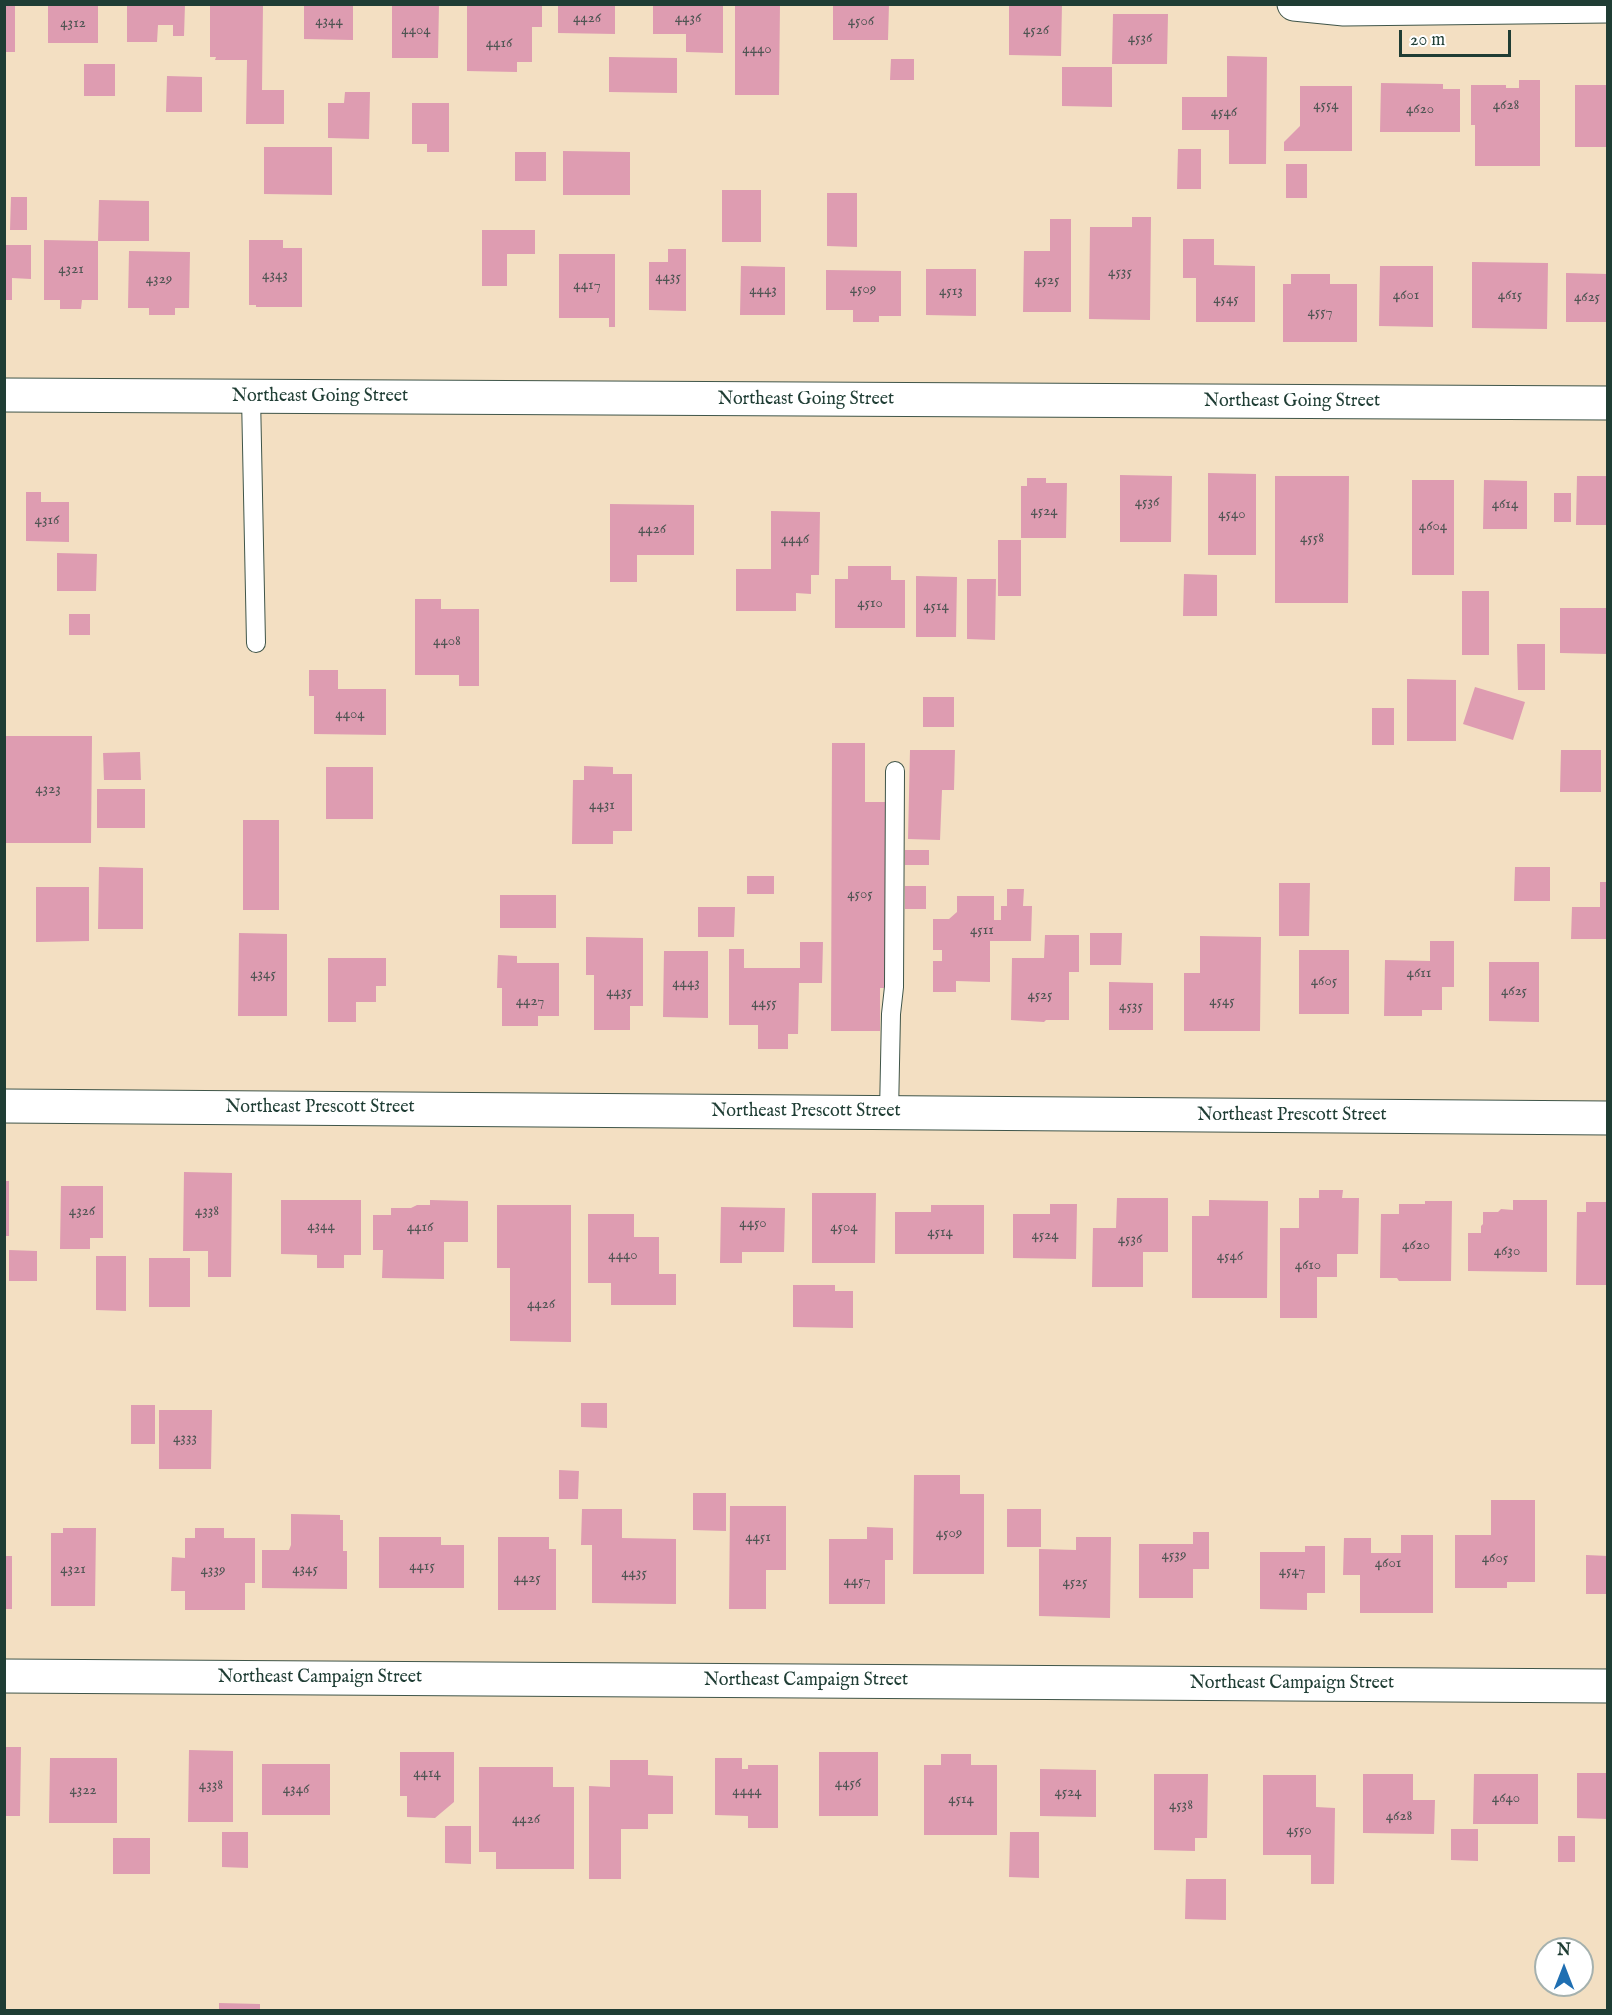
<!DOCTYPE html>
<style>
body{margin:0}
#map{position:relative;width:1612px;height:2015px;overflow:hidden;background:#f3dfc2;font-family:"IM FELL English",serif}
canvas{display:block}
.frame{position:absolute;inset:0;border:6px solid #1f3d34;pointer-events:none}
.north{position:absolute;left:1534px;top:1937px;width:60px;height:60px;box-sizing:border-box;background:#fff;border:2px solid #a5b1ae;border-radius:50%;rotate:0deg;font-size:16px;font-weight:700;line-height:24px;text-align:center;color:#1f3d34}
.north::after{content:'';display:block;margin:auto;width:21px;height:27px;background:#1f6fb2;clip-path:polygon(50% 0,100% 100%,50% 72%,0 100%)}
.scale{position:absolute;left:1399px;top:30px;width:112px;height:27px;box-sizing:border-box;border:3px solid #1f3d34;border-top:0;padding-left:8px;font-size:18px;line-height:21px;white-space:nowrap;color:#1f3d34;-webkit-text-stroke:4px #fff;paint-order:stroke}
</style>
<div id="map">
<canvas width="1612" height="2015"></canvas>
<div class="frame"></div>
<div class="north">N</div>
<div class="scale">20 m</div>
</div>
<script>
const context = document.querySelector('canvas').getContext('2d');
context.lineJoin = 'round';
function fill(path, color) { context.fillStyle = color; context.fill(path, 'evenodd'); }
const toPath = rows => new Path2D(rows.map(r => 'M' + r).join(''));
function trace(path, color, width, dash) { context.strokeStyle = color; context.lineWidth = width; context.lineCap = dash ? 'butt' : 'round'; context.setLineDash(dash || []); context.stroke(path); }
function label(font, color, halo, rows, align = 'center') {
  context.font = font + ' "IM FELL English",serif'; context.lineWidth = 4.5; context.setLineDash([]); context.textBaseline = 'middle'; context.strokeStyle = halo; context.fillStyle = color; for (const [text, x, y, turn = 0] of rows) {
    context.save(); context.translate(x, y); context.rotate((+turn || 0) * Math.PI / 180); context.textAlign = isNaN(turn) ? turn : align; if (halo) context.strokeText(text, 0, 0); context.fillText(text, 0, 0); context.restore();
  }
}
fill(toPath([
 [48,4,98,4,98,43,48,43],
 [127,4,185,4,184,36,173,36,173,25,158,25,157,42,127,42],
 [210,4,263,4,262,90,284,90,284,124,246,124,247,60,215,60,216,57,210,57],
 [304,4,353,4,353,40,304,39],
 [392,4,439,4,438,58,392,58],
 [467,4,542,4,542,27,532,27,532,62,517,62,517,72,467,71],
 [558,4,615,4,615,34,558,33],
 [653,4,723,4,723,53,686,52,686,34,653,34],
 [735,4,780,4,779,95,735,95],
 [833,4,889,4,888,40,833,40],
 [1029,4,1062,4,1061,56,1009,55,1009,6,1029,6],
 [4,6,15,6,15,52,4,52],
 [1113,14,1168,14,1167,64,1112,64],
 [1227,56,1267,57,1266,164,1229,164,1229,130,1182,130,1182,97,1227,97],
 [609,57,677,58,677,93,609,92],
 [891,59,914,59,914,80,890,80],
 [84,64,115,64,115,96,84,96],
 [1062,67,1112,67,1112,107,1062,106],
 [167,76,202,77,202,112,166,112],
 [1519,80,1540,80,1540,166,1475,166,1475,125,1471,125,1471,85,1506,85,1506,88,1519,88],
 [1381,83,1443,84,1443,89,1460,89,1460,132,1380,132],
 [1575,85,1608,85,1608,147,1575,147],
 [1300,86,1352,86,1352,151,1284,151,1284,142,1300,126],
 [345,92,370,92,369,139,328,138,328,103,344,103],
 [412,103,449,103,449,152,427,152,427,144,412,144],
 [264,147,332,147,332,195,264,194],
 [1178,149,1201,149,1201,189,1177,189],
 [563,151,630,152,630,195,563,195],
 [515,152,546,152,546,181,515,181],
 [1286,164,1307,164,1307,198,1286,198],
 [722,190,761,190,761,242,722,242],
 [827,193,857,193,857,247,827,246],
 [11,197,27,197,27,230,10,230],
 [99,200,149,201,149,241,98,241],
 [1132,217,1151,217,1150,320,1089,319,1090,227,1132,227],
 [1050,219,1071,219,1071,312,1023,312,1024,251,1050,251],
 [482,230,535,230,535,254,507,254,507,286,482,286],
 [1183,239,1214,239,1214,265,1255,266,1255,322,1196,322,1196,278,1183,278],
 [44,240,98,241,98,300,82,300,81,309,60,309,60,300,44,300],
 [249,240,283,240,283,248,302,248,302,307,256,307,256,305,249,305],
 [4,245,31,245,31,279,12,278,12,300,4,300],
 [668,249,686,249,686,311,649,310,649,262,668,262],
 [129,251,190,252,189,308,175,308,175,315,149,315,149,308,128,308],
 [559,254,615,254,615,327,609,327,609,318,559,318],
 [1472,262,1548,263,1547,329,1472,328],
 [741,266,785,267,785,315,740,315],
 [1380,266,1433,266,1433,327,1379,326],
 [926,269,976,269,976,316,926,315],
 [826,270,901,271,901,316,879,316,879,322,853,322,853,310,826,310],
 [1566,273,1608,274,1608,322,1566,322],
 [1291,274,1330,274,1330,284,1357,284,1357,342,1283,342,1283,284,1291,284],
 [1208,473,1256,474,1256,555,1208,555],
 [1120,475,1172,476,1171,542,1120,542],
 [1275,476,1349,476,1348,603,1275,603],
 [1577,476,1608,476,1608,525,1576,525],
 [1027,478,1046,478,1046,483,1067,483,1066,538,1021,538,1021,486,1027,486],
 [1412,480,1454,480,1454,575,1412,575],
 [1484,480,1527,481,1527,529,1483,529],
 [26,492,41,492,41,502,69,502,69,542,26,541],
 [1554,493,1571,493,1571,522,1554,522],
 [610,504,694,505,694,555,637,555,637,582,610,582],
 [771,511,820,512,819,575,811,575,811,594,796,593,796,611,736,611,736,569,771,569],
 [998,540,1021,540,1021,596,998,596],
 [57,553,97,554,96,591,57,591],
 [848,566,891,566,891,580,905,580,905,628,835,628,835,579,848,579],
 [1184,574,1217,575,1217,616,1183,616],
 [916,576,957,577,956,637,916,637],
 [967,579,996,579,995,640,967,639],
 [1462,591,1489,591,1489,655,1462,655],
 [415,599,441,599,441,609,479,609,479,686,459,686,459,675,415,675],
 [1560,608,1608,608,1608,654,1560,653],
 [69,614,90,614,90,635,69,635],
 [1517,644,1545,644,1545,690,1518,690],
 [309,670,338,670,338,689,386,689,386,735,314,734,314,696,309,696],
 [1407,679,1456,680,1456,741,1407,741],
 [1475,687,1525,702,1513,740,1463,724],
 [923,697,954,697,954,727,923,727],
 [1372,708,1394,708,1394,745,1372,745],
 [4,736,92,736,91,843,4,843],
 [832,743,865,743,865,802,889,802,888,988,880,988,880,1031,831,1031],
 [910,750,955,750,954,790,942,790,940,840,908,839],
 [1561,750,1601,750,1601,792,1560,792],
 [140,752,141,780,104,780,103,753],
 [584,766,613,767,613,774,632,774,632,831,613,831,613,844,572,844,573,780,584,780],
 [326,767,373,767,373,819,326,819],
 [97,789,145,789,145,828,97,828],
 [243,820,279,820,279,910,243,910],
 [905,850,929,850,929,865,905,865],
 [99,867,143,868,143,929,98,929],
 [1515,867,1550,867,1550,901,1514,901],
 [747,876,774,876,774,894,747,894],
 [1600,882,1608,882,1608,939,1571,939,1572,907,1600,907],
 [1279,883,1310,883,1309,936,1279,936],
 [905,886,926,886,926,909,905,909],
 [36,887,89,887,89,941,36,942],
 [1007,889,1024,889,1023,906,1032,906,1031,941,990,941,990,982,956,981,956,992,933,992,933,961,942,961,942,950,933,950,933,919,949,919,957,912,957,896,994,896,994,920,1001,920,1001,906,1007,906],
 [500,895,556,895,556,928,500,928],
 [698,907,735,907,734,937,698,937],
 [239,933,287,934,287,1016,238,1016],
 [1090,933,1122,933,1121,965,1090,965],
 [1045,935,1079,935,1079,972,1069,972,1069,1020,1046,1020,1044,1022,1011,1020,1012,958,1044,958],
 [1200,936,1261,937,1260,1031,1184,1031,1184,973,1200,973],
 [586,937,643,938,643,1006,630,1006,630,1030,594,1030,594,975,586,975],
 [1430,941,1454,941,1454,987,1442,987,1442,1010,1422,1010,1422,1016,1384,1016,1385,960,1430,961],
 [800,942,823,942,822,983,799,983,798,1034,788,1034,788,1049,758,1049,758,1025,729,1025,729,949,744,949,744,968,800,968],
 [1299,950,1349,950,1349,1014,1299,1014],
 [664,951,708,951,708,1018,663,1017],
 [498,955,517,956,517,963,559,963,559,1016,538,1016,538,1026,502,1026,502,988,497,988],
 [328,958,386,958,386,986,376,986,376,1002,356,1002,356,1022,328,1022],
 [1489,962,1539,962,1539,1022,1489,1021],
 [1109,982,1153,983,1153,1030,1109,1030],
 [184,1172,232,1173,231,1277,208,1277,208,1251,183,1251],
 [4,1181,9,1181,9,1236,4,1236],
 [61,1186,103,1186,103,1238,90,1238,90,1249,60,1249],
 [1319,1190,1343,1190,1342,1198,1359,1198,1358,1254,1337,1254,1337,1277,1317,1277,1317,1318,1280,1318,1280,1228,1299,1228,1299,1198,1319,1198],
 [812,1193,876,1193,875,1263,812,1263],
 [1117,1198,1168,1198,1168,1252,1143,1252,1143,1287,1092,1287,1093,1228,1116,1228],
 [281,1200,361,1200,361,1255,344,1255,344,1268,317,1268,317,1255,281,1254],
 [430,1200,468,1201,468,1242,444,1242,444,1279,382,1278,383,1250,373,1250,373,1215,391,1215,391,1208,411,1208,417,1205,430,1205],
 [1209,1200,1268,1201,1267,1298,1192,1298,1192,1216,1209,1216],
 [1513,1200,1547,1200,1547,1272,1468,1271,1468,1233,1481,1233,1481,1226,1483,1224,1483,1212,1498,1212,1501,1209,1513,1210],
 [1425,1201,1452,1201,1451,1281,1399,1281,1397,1278,1380,1278,1381,1214,1399,1214,1399,1204,1425,1204],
 [1586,1202,1608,1202,1608,1285,1576,1285,1577,1212,1586,1212],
 [1050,1204,1077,1204,1076,1259,1013,1258,1013,1214,1050,1214],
 [497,1205,571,1205,571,1342,510,1341,510,1268,497,1268],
 [931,1205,984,1205,984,1254,895,1254,895,1212,931,1212],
 [721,1207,785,1208,784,1252,742,1252,742,1263,720,1263],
 [588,1214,634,1214,634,1237,659,1237,659,1274,676,1274,676,1305,611,1305,611,1283,588,1283],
 [9,1250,37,1251,37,1281,9,1281],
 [96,1256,126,1256,126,1311,96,1310],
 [149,1258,190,1258,190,1307,149,1307],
 [793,1285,835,1285,835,1291,853,1291,853,1328,793,1327],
 [581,1403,607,1403,607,1428,581,1427],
 [131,1405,155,1405,155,1444,131,1444],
 [159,1410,212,1410,211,1469,159,1469],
 [559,1470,579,1471,578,1499,559,1499],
 [914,1475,960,1475,960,1494,984,1494,984,1574,913,1574],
 [693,1493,726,1493,726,1531,693,1530],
 [1491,1500,1535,1500,1535,1582,1507,1582,1507,1588,1455,1588,1455,1535,1491,1535],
 [730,1506,786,1506,786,1570,766,1570,766,1609,729,1609],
 [582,1509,622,1509,622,1538,676,1539,676,1604,592,1603,592,1545,581,1545],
 [1007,1509,1041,1509,1041,1547,1007,1547],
 [291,1514,340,1515,340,1520,343,1520,343,1551,347,1551,347,1589,262,1588,262,1550,289,1550,291,1545],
 [867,1527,893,1528,893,1560,885,1560,885,1604,829,1604,829,1539,867,1539],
 [63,1528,96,1528,95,1606,51,1606,51,1533,63,1533],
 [195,1528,224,1528,224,1538,255,1538,255,1583,245,1583,245,1610,185,1610,185,1591,171,1591,172,1557,185,1558,185,1538,195,1538],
 [1193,1532,1209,1532,1209,1569,1193,1569,1193,1598,1139,1598,1139,1544,1193,1544],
 [1401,1535,1433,1535,1433,1613,1360,1613,1360,1575,1343,1575,1344,1538,1371,1538,1371,1553,1401,1553],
 [379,1537,441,1537,441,1545,464,1545,464,1588,379,1588],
 [498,1537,549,1537,549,1549,556,1549,556,1610,498,1610],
 [1076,1537,1111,1537,1110,1618,1039,1616,1039,1549,1076,1550],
 [1305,1546,1325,1546,1325,1593,1307,1593,1307,1610,1260,1609,1260,1552,1305,1552],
 [1586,1555,1608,1556,1608,1594,1586,1594],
 [4,1556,12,1556,12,1609,4,1609],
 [4,1747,21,1747,20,1816,4,1816],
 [189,1750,233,1751,233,1822,188,1822],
 [400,1752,454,1752,454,1802,435,1818,407,1817,407,1796,400,1796],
 [819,1752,878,1752,878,1816,819,1816],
 [941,1754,971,1754,971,1765,997,1765,997,1835,924,1835,924,1765,941,1765],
 [50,1758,117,1758,117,1823,49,1823],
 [715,1758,742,1758,742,1769,748,1769,748,1765,778,1765,778,1828,748,1828,748,1816,715,1815],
 [610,1760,648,1760,648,1775,673,1776,673,1814,648,1814,648,1829,621,1829,621,1879,589,1879,589,1786,610,1787],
 [262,1764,330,1764,330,1815,262,1815],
 [479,1767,553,1767,553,1787,574,1787,574,1869,496,1869,496,1852,479,1852],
 [1040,1769,1096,1770,1096,1817,1040,1816],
 [1577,1773,1608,1773,1608,1819,1577,1818],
 [1154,1774,1208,1774,1207,1838,1195,1838,1195,1851,1154,1850],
 [1363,1774,1413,1774,1413,1800,1435,1800,1434,1834,1363,1833],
 [1474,1774,1538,1774,1538,1824,1473,1824],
 [1263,1775,1316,1775,1316,1807,1335,1808,1334,1884,1311,1884,1311,1855,1263,1855],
 [445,1826,471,1826,471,1864,445,1863],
 [1451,1829,1478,1829,1478,1861,1451,1860],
 [222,1832,248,1832,248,1868,222,1867],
 [1010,1832,1039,1832,1039,1878,1009,1877],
 [1558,1836,1575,1836,1575,1862,1558,1862],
 [113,1838,150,1838,150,1874,113,1874],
 [1186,1879,1226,1879,1226,1920,1185,1919],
 [219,2003,260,2004,260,2010,219,2010]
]), '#de9cb1');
const service = toPath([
 [251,396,256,643],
 [889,1113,891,1014,894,987,895,771]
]);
const minor = toPath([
 [1294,4,1344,9,1608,6],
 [4,395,1608,403],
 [4,1676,1608,1686]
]);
const tertiary = toPath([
 [4,1106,1608,1118]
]);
trace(service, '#3f5549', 20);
trace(minor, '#3f5549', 35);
trace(tertiary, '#3f5549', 35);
trace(service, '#fff', 18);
trace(minor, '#fff', 33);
trace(tertiary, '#fff', 33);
label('15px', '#4f5553', null, [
 ["4426",587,19],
 ["4436",688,19],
 ["4344",329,22],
 ["4506",861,22],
 ["4312",73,24],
 ["4404",416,31],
 ["4526",1036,31],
 ["4536",1140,39],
 ["4416",499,44],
 ["4440",757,50],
 ["4554",1326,106],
 ["4628",1506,106],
 ["4620",1420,110],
 ["4546",1224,113],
 ["4321",71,270],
 ["4535",1120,273],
 ["4343",275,276],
 ["4435",668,278],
 ["4329",159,280],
 ["4525",1047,281],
 ["4417",587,286],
 ["4509",863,290],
 ["4443",763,291],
 ["4513",951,292],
 ["4601",1406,296],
 ["4615",1510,296],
 ["4625",1587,298],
 ["4545",1226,300],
 ["4557",1320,313],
 ["4536",1147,503],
 ["4614",1505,505],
 ["4524",1044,512],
 ["4540",1232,515],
 ["4316",47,521],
 ["4604",1433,527],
 ["4426",652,530],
 ["4558",1312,539],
 ["4446",795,540],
 ["4510",870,604],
 ["4514",936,607],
 ["4408",447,642],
 ["4404",350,715],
 ["4323",48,790],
 ["4431",602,806],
 ["4505",860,895],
 ["4511",982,931],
 ["4611",1419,974],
 ["4345",263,975],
 ["4605",1324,982],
 ["4443",686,984],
 ["4625",1514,992],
 ["4435",619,993],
 ["4525",1040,996],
 ["4427",530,1002],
 ["4545",1222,1002],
 ["4455",764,1004],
 ["4535",1131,1007],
 ["4326",82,1212],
 ["4338",207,1212],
 ["4450",753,1224],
 ["4344",321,1227],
 ["4416",420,1228],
 ["4504",844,1228],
 ["4514",940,1233],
 ["4524",1045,1236],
 ["4536",1130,1240],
 ["4620",1416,1246],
 ["4630",1507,1252],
 ["4440",623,1256],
 ["4546",1230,1257],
 ["4610",1308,1266],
 ["4426",541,1305],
 ["4333",185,1439],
 ["4509",949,1534],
 ["4451",758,1538],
 ["4539",1174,1556],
 ["4605",1495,1559],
 ["4601",1388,1564],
 ["4415",422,1567],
 ["4321",73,1570],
 ["4345",305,1570],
 ["4339",213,1571],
 ["4547",1292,1572],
 ["4435",634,1574],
 ["4425",527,1579],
 ["4457",857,1582],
 ["4525",1075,1583],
 ["4414",427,1774],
 ["4456",848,1784],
 ["4338",211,1786],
 ["4346",296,1790],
 ["4322",83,1791],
 ["4444",747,1792],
 ["4524",1068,1793],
 ["4640",1506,1799],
 ["4514",961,1800],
 ["4538",1181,1806],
 ["4628",1399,1817],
 ["4426",526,1820],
 ["4550",1299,1831]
]);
label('18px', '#1f3d34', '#fff', [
 ["Northeast Going Street",320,397],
 ["Northeast Going Street",806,400],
 ["Northeast Going Street",1292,402],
 ["Northeast Prescott Street",320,1108],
 ["Northeast Prescott Street",806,1112],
 ["Northeast Prescott Street",1292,1116],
 ["Northeast Campaign Street",320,1678],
 ["Northeast Campaign Street",806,1681],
 ["Northeast Campaign Street",1292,1684]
]);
</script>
